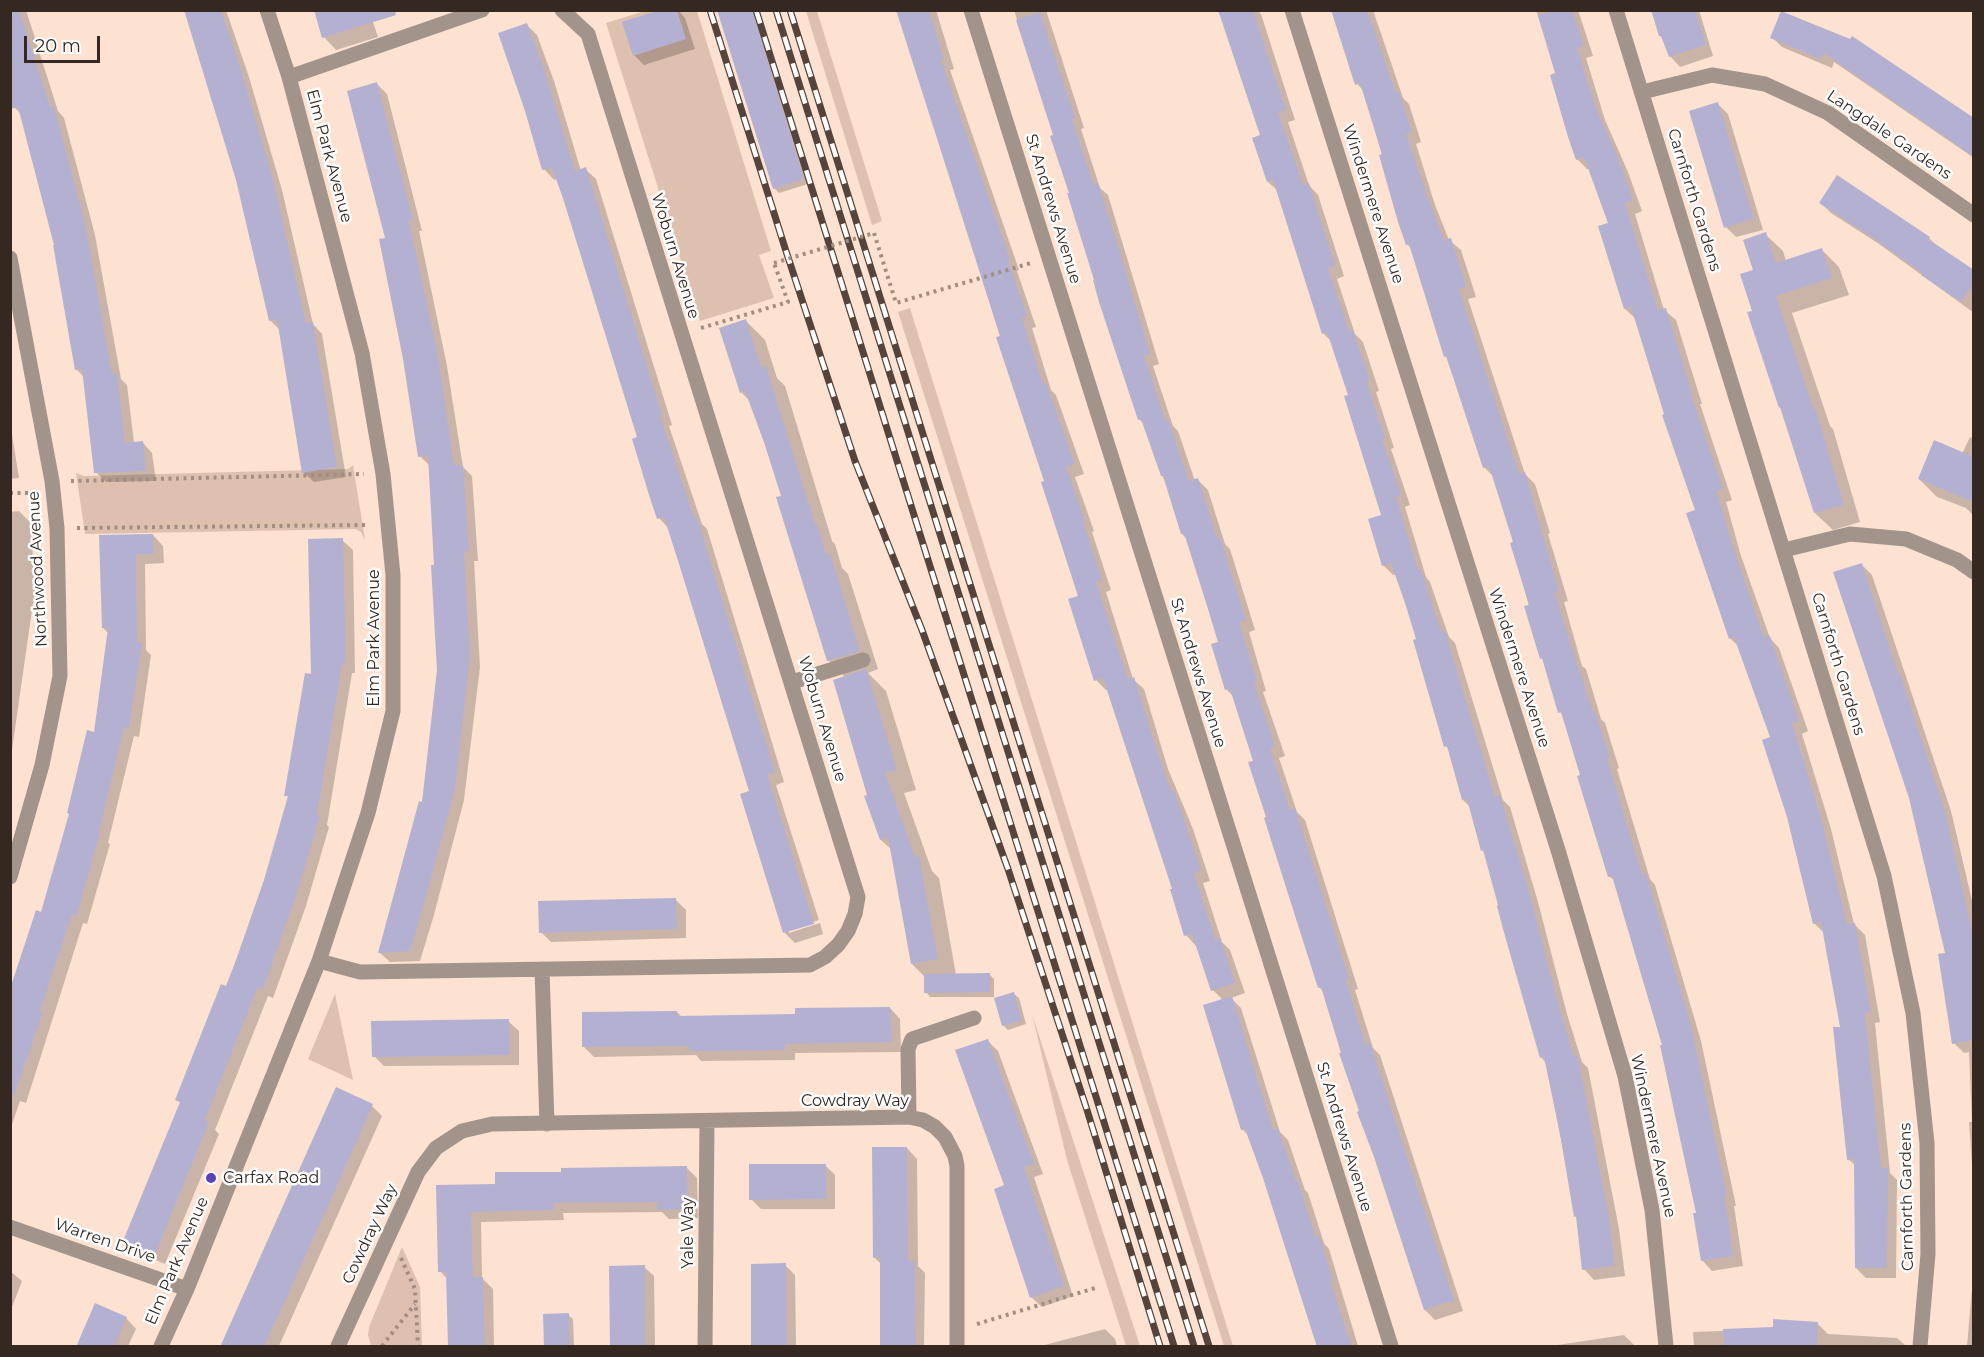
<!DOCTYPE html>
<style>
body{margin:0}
#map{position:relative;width:1984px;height:1357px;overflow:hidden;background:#fde1d1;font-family:Montserrat,sans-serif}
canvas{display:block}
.frame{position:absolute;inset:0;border:12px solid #352820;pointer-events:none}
.scale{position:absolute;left:24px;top:36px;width:76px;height:27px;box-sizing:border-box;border:3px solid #352820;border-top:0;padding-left:8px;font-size:18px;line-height:21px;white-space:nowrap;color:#352820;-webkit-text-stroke:4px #fff;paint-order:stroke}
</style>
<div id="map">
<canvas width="1984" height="1357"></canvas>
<div class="frame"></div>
<div class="scale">20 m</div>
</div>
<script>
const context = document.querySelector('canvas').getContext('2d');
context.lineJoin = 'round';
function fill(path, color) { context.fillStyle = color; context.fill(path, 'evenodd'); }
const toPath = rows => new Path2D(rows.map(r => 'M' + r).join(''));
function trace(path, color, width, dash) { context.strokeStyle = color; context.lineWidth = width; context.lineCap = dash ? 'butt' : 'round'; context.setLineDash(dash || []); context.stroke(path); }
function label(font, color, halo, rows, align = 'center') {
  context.font = font + ' Montserrat,sans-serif'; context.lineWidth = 5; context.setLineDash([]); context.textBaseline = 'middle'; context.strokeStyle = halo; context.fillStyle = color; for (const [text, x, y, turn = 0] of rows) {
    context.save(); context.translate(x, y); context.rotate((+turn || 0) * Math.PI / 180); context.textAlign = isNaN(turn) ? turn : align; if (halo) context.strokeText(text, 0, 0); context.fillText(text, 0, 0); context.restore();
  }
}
fill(toPath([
 [645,11,697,11,771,251,759,255,774,298,700,321,606,23],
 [806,11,817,11,882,221,872,225],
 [910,308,1233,1346,1224,1346,898,312],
 [353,465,365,540,361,532,355,529,85,534,76,473,84,476,348,469],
 [335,994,353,1080,308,1059],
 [1032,1014,1140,1346,1126,1346,1067,1160],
 [402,1247,420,1287,422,1346,371,1346,368,1335,369,1327]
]), '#dec0af');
fill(toPath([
 [10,10,26,10,58,111,64,118,95,235,121,379,127,385,134,443,142,442,152,453,156,481,106,482,96,472,84,377,77,370,55,247,22,115,15,108],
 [185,10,226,10,249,77,282,190,313,324,322,334,346,477,314,482,303,472,280,330,270,320,234,167],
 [665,10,678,10,685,18,695,49,644,65,634,55],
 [718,10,754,10,808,184,779,193,774,188],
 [898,10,936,10,954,69,950,70,1019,270,1017,271,1036,327,1032,328,1051,390,1056,395,1084,474,1075,477,1094,531,1092,532,1111,590,1106,592,1133,679,1144,689,1168,769,1193,829,1210,881,1203,883,1214,917,1222,942,1230,950,1245,993,1231,998,1241,1008,1280,1132,1288,1140,1305,1190,1308,1193,1324,1243,1329,1249,1358,1346,1319,1346,1250,1137,1242,1129,1223,1000,1213,990,1196,946,1186,935,1174,890,1109,689,1106,690,1096,680,1080,597,1046,482],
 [1014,10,1046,10,1084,128,1081,129,1100,188,1108,195,1159,364,1153,366,1173,426,1178,431,1195,481,1198,480,1208,490,1225,544,1230,549,1255,630,1249,632,1266,691,1263,692,1285,756,1279,758,1297,812,1305,820,1358,989,1355,990,1373,1048,1380,1055,1463,1311,1435,1320,1425,1310,1361,1112,1324,992,1319,987,1268,818,1255,761,1234,697,1227,690,1220,643,1187,539,1182,534,1165,479,1162,476,1145,425,1139,419,1055,136],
 [1216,10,1257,10,1261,14,1295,120,1288,122,1309,185,1318,195,1344,276,1337,279,1355,334,1363,342,1379,391,1376,392,1394,448,1391,449,1410,505,1405,507,1426,577,1430,582,1449,637,1455,643,1503,800,1510,807,1538,902,1567,1014,1582,1062,1588,1068,1619,1229,1625,1276,1594,1280,1584,1269,1577,1218,1575,1216,1547,1064,1541,1057,1486,853,1482,850,1470,807,1463,800,1449,749,1446,746,1418,640,1397,574,1393,575,1383,565,1382,516,1350,396,1332,342,1323,333,1278,191,1268,182,1262,136,1221,15],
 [1333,10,1373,10,1403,98,1409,104,1421,142,1416,144,1435,205,1449,240,1461,250,1476,297,1468,299,1525,474,1535,484,1550,533,1548,534,1568,601,1564,602,1582,666,1586,669,1601,719,1605,723,1619,768,1617,769,1650,879,1655,885,1701,1041,1736,1206,1734,1206,1743,1266,1712,1271,1702,1260,1698,1214,1664,1046,1616,882,1609,876,1564,716,1560,712,1544,661,1541,658,1514,543,1494,477,1484,467,1449,360,1445,356,1412,249,1407,244,1364,91,1357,84],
 [1536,10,1578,10,1593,56,1586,58,1605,120,1628,172,1642,211,1635,214,1664,310,1676,320,1702,404,1700,404,1732,500,1726,502,1741,556,1770,638,1779,648,1808,731,1802,734,1831,829,1854,924,1865,935,1880,1022,1875,1023,1890,1173,1897,1180,1896,1278,1866,1278,1856,1268,1856,1166,1848,1159,1841,1028,1824,933,1815,924,1772,738,1739,647,1730,638,1697,511,1636,319,1625,309,1610,224,1589,169,1587,169,1577,159,1557,74],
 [1653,10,1699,10,1713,56,1680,67,1670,56,1665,40,1660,36],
 [1782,13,1974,121,1974,158,1834,62,1832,68,1782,47,1772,37],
 [371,16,378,37,336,50,324,37],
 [527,25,537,35,554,81,581,171,585,169,596,179,672,425,669,426,702,524,707,529,784,782,776,785,819,920,789,930,789,933,820,923,823,934,795,943,785,933,742,795,751,792,669,529,659,518,639,438,557,179,554,180,544,169],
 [377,84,387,94,422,231,419,231,447,366,463,467,472,476,478,561,474,561,480,667,464,800,434,915,420,961,390,962,379,952,423,804,438,670,436,566,430,466,420,456,386,239],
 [1718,104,1728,114,1763,230,1736,237,1726,227],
 [1821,203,1929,238,1938,247,1974,271,1974,313,1879,244,1831,213],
 [1765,234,1783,251,1786,261,1822,250,1839,267,1849,295,1792,313,1830,426,1833,429,1860,522,1833,530,1815,513,1754,312,1754,271],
 [746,321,765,340,777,378,785,386,832,541,835,544,842,568,848,574,878,669,868,673,886,691,916,790,904,793,932,871,939,878,956,975,989,974,994,979,994,997,930,997,926,992,925,977,912,964,892,850,881,840,866,796,868,796,845,677,828,660,783,497,750,401,741,392],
 [10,422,19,478,10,479],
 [1970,437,1974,439,1974,516,1966,508,1937,497,1919,479,1962,454],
 [19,511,30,522,37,603,33,603,10,764,10,512],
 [153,535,163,546,164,563,145,564,146,650,151,655,139,737,134,736,108,843,110,844,87,924,83,923,26,1103,20,1101,10,1130,10,997,42,914,95,734,109,634,103,628,101,537],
 [342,540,353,550,355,673,352,673,327,825,329,827,306,906,273,998,268,996,215,1130,219,1134,165,1264,135,1251,125,1241,181,1103,177,1100,227,988,266,881,289,798,286,795],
 [1861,564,1872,575,1951,811,1974,909,1974,1191,1969,1122,1972,1122,1969,1052,1964,1053,1954,1043,1947,954],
 [675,899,686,910,686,938,551,942,541,932],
 [1014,994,1019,998,1026,1024,1008,1030,1003,1025],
 [890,1008,900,1019,901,1052,795,1053,795,1060,701,1061,696,1055,594,1057,584,1047,677,1012,682,1017,797,1016],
 [508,1021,519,1031,519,1065,384,1066,374,1056],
 [988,1041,998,1051,1043,1174,1034,1177,1073,1296,1042,1307,1031,1297,1006,1186],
 [372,1106,382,1116,279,1346,221,1346],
 [907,1148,917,1159,918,1266,925,1273,924,1346,881,1346,881,1264,874,1257],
 [825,1165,835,1175,835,1209,761,1209,751,1199],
 [687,1168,697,1178,698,1218,669,1219,662,1212,563,1213,564,1220,481,1222,482,1278,493,1289,494,1346,450,1346,448,1280,440,1271,438,1187,497,1185,562,1174],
 [785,1265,795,1275,796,1346,753,1346],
 [644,1267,654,1276,655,1346,611,1346],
 [10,1271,22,1281,12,1307,10,1306],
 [1972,1289,1974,1289,1974,1346,1967,1346],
 [568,1315,573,1319,574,1346,545,1346],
 [126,1318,136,1329,128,1346,77,1346],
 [1818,1324,1828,1334,1897,1338,1906,1346,1694,1346,1693,1332,1774,1329],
 [1105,1329,1115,1339,1117,1346,1041,1346],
 [1624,1335,1635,1346,1551,1346]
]), '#0003');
fill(toPath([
 [10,10,19,10,50,107,54,106,85,223,112,374,117,373,125,443,143,441,146,471,94,473,82,369,75,370,53,245,54,245,18,107,10,109],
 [184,10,221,10,240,66,273,179,306,323,313,322,337,467,302,473,277,319,269,321,236,180],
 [314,10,395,10,396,15,322,38],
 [660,10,677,10,686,39,633,56,622,22],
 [717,10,752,10,804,179,773,189],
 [896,10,929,10,944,59,941,60,1010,259,1008,260,1027,316,1022,318,1043,384,1046,383,1075,464,1066,467,1085,521,1083,521,1102,580,1096,582,1128,679,1134,677,1159,757,1171,791,1174,790,1183,817,1201,870,1194,873,1204,905,1215,939,1220,938,1235,983,1211,991,1192,934,1184,936,1170,889,1172,889,1103,678,1094,681,1068,599,1078,596,1041,482,1044,481,996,337,1000,336],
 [1218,10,1253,10,1286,110,1278,112,1303,185,1309,183,1335,266,1328,268,1349,332,1353,330,1370,380,1367,382,1385,438,1382,439,1401,495,1396,496,1418,570,1421,570,1441,632,1445,631,1495,797,1500,795,1529,891,1558,1003,1574,1057,1578,1056,1609,1218,1615,1266,1582,1270,1576,1216,1574,1217,1561,1139,1544,1057,1540,1058,1503,929,1497,906,1498,905,1483,850,1481,851,1467,799,1462,800,1447,746,1444,747,1413,640,1416,639,1405,603,1391,563,1382,566,1368,519,1381,515,1344,396,1348,395,1327,332,1322,334,1273,180,1267,182,1252,138,1260,135],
 [1331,10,1367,10,1396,93,1399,92,1412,132,1406,134,1426,193,1444,240,1451,238,1466,286,1459,289,1519,474,1525,472,1559,591,1555,592,1563,621,1593,712,1595,711,1610,758,1607,758,1642,874,1646,873,1692,1029,1727,1196,1725,1196,1733,1256,1701,1261,1693,1213,1696,1213,1660,1045,1662,1045,1630,937,1612,876,1608,877,1577,776,1580,775,1561,712,1558,713,1542,658,1540,659,1524,606,1529,605,1510,543,1513,542,1489,466,1483,468,1446,356,1444,357,1409,244,1406,245,1398,222,1379,155,1382,154,1360,83,1355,85],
 [1555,10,1572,10,1584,46,1577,48,1596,108,1619,160,1633,200,1625,203,1658,310,1666,308,1692,393,1691,394,1723,489,1717,491,1732,544,1764,637,1770,636,1799,721,1792,723,1821,817,1847,924,1855,923,1871,1012,1865,1013,1881,1168,1888,1168,1887,1268,1855,1268,1854,1159,1847,1160,1833,1027,1840,1027,1821,922,1813,924,1787,817,1762,740,1770,737,1734,637,1729,639,1686,513,1695,510,1662,415,1664,414,1631,307,1624,309,1598,226,1608,223,1584,157,1576,160,1568,137,1550,75,1555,73,1538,16],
 [1651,10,1695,10,1706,45,1669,57,1661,36,1659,36],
 [1781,11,1850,39,1852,36,1974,118,1974,157,1824,53,1821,59,1770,38],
 [1040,12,1075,118,1072,119,1083,153,1094,185,1098,183,1118,246,1150,354,1144,355,1165,420,1168,419,1189,481,1198,478,1217,538,1220,537,1246,620,1239,622,1257,681,1254,682,1275,746,1270,748,1290,810,1295,808,1349,978,1346,980,1365,1044,1370,1043,1454,1300,1424,1310,1374,1157,1357,1112,1359,1111,1339,1053,1341,1053,1321,987,1318,988,1264,818,1266,817,1248,762,1253,761,1230,689,1225,690,1211,644,1218,642,1208,609,1184,533,1181,534,1163,476,1161,476,1141,419,1138,420,1099,302,1093,280,1094,280,1067,193,1069,193,1050,136,1053,135,1016,20],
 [527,23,544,69,575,171,586,167,662,415,660,416,694,518,697,517,775,772,767,774,814,924,783,933,740,794,749,791,680,567,664,517,657,519,650,498,632,439,637,437,563,198,552,168,542,170,525,111,498,33],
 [377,82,413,220,409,221,438,355,454,465,463,465,469,551,464,551,470,656,455,789,424,904,410,951,378,953,419,801,422,802,437,670,431,565,434,565,428,456,418,457,403,359,379,239,385,238,347,91],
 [1718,102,1754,219,1724,228,1689,111],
 [1837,175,1930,237,1928,239,1974,270,1974,283,1961,302,1921,275,1923,273,1867,234,1819,203],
 [1766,232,1776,263,1822,248,1832,278,1776,296,1814,410,1816,410,1844,505,1814,513,1780,407,1779,408,1747,312,1752,311,1740,274,1753,270,1743,240],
 [746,319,761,367,766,366,815,524,817,523,826,554,830,553,860,651,827,661,776,497,781,496,764,442,745,391,740,393,719,328],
 [1934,440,1974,457,1974,502,1918,479],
 [153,534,154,554,136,554,137,642,142,643,129,728,124,727,99,832,100,833,77,915,72,914,40,1011,43,1012,35,1035,14,1096,10,1095,10,989,36,910,41,912,69,814,67,813,87,730,94,732,108,628,102,628,99,535],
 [343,538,346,663,342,664,317,815,320,816,296,896,263,989,258,987,205,1120,209,1122,155,1255,123,1241,180,1102,175,1100,221,984,226,986,236,960,264,880,288,796,284,796,305,673,311,674,308,539],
 [1862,563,1898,674,1900,673,1946,815,1974,940,1974,1040,1952,1044,1938,954,1945,953,1909,798,1833,572],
 [866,669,897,770,885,773,915,857,919,856,938,959,911,964,888,837,880,840,864,796,867,795,833,680],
 [676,898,677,929,539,933,538,901],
 [990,973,990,992,924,993,924,974],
 [1014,992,1022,1020,1002,1026,994,998],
 [1232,996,1273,1130,1278,1128,1296,1181,1298,1181,1316,1238,1320,1237,1333,1281,1331,1282,1340,1312,1352,1347,1317,1347,1263,1178,1245,1129,1241,1130,1203,1005],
 [890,1007,892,1042,785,1044,785,1050,719,1051,689,1051,689,1046,582,1047,582,1012,677,1011,678,1016,795,1014,795,1008],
 [509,1019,510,1055,372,1057,371,1021],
 [988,1039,1034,1164,1024,1167,1064,1286,1030,1298,994,1189,1004,1185,955,1050],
 [336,1087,373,1104,333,1195,264,1347,220,1347],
 [872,1147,907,1147,908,1261,915,1261,916,1347,880,1347,880,1257,873,1258],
 [749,1164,826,1164,826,1199,749,1200],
 [687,1166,688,1209,657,1210,657,1202,554,1203,554,1210,471,1212,473,1277,483,1277,485,1347,448,1347,446,1272,438,1272,436,1185,495,1184,495,1172,561,1172,561,1168],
 [786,1263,787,1347,751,1347,751,1264],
 [645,1265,645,1347,610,1347,609,1266],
 [95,1303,127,1317,114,1347,76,1347],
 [569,1313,570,1347,544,1347,543,1314],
 [1773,1319,1818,1322,1817,1347,1724,1347,1723,1329,1773,1327]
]), '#b3b0d2');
trace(toPath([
 [874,233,896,303,1031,263],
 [701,328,788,302,774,263],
 [71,481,364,474],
 [10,493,34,493],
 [77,528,369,525],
 [401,1258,415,1289,418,1346],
 [977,1324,1095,1288],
 [382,1346,415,1304]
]), '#a28d81', 4, [3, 4.5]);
trace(toPath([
 [971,10,1391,1346],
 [1292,10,1558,850,1625,1076,1652,1210,1666,1346],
 [1616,10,1884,876,1913,1013,1927,1143,1928,1254,1920,1346],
 [289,77,482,10],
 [1642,92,1712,75,1765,84,1828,113,1974,215],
 [10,258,52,481,57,528,60,676,42,765,10,877],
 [1784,550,1850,534,1906,539,1957,560,1974,572],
 [792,682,863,660],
 [319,961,360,972,810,965,825,957,838,945,848,931,855,914,858,897,588,34,562,10],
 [542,969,547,1124],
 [909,1117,908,1049,912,1039,974,1018],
 [10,1227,187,1289],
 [161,1346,187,1289,319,961,368,813,393,711,393,575,383,474,362,353,289,77,267,10],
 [338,1346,418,1172,436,1148,462,1131,492,1124,909,1117,923,1120,935,1127,945,1137,955,1156,957,1166,957,1346],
 [705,1346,707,1121]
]), '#a2938b', 15);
const rail = toPath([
 [710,10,785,248,855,461,922,630,1008,869,1087,1110,1160,1346],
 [756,10,1174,1346],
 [776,10,1194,1346],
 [790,10,1209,1346]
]);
trace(rail, '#54443b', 7);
trace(rail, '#fff', 4.5, [14]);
trace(toPath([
 [774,263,874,233]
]), '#a28d81', 4, [3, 4.5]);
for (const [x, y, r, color] of [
 [211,1178,6,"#5c40b8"]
]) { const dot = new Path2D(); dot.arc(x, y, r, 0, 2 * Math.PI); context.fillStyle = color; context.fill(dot); trace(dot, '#fff', 2); }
label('16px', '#352820', '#fff', [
 ["Langdale Gardens",1889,135,34],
 ["Elm Park Avenue",329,156,75],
 ["Carnforth Gardens",1694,200,73],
 ["Windermere Avenue",1373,204,72],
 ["St Andrews Avenue",1053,209,73],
 ["Woburn Avenue",675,256,73],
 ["Northwood Avenue",38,569,-93],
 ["Elm Park Avenue",374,638,-90],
 ["Carnforth Gardens",1838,664,73],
 ["Windermere Avenue",1519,668,72],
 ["St Andrews Avenue",1198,673,73],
 ["Woburn Avenue",822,719,73],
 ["Cowdray Way",855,1101],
 ["Windermere Avenue",1653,1136,78],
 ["St Andrews Avenue",1344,1137,73],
 ["Carnforth Gardens",1907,1197,-91],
 ["Yale Way",688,1233,-90],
 ["Cowdray Way",370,1234,-65],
 ["Warren Drive",105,1241,19],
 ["Elm Park Avenue",177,1261,-67]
]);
label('16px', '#352820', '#fff', [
 ["Carfax Road",223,1178]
], 'left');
</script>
